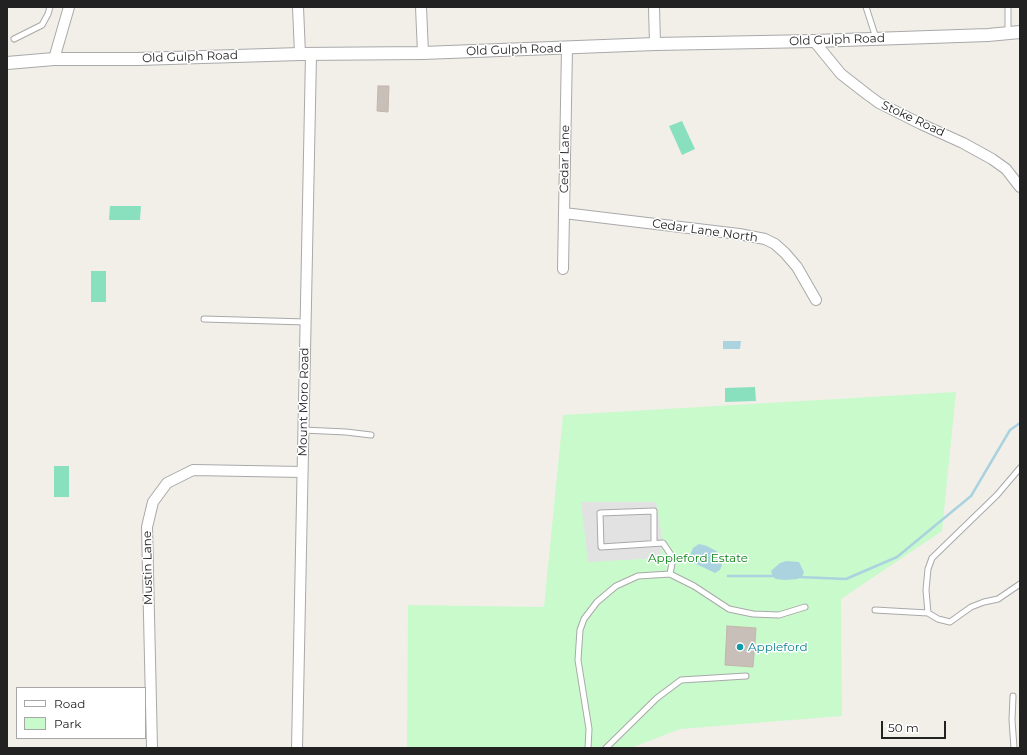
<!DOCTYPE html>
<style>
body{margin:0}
#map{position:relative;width:1027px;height:755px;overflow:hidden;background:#f2efe9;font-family:Montserrat,sans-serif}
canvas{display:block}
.frame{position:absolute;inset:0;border:8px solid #222;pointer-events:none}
.legend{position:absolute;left:16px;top:687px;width:130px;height:52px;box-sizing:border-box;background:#fff;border:1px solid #a7a7a7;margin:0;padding:5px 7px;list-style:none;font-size:12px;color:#222}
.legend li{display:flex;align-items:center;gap:8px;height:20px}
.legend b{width:20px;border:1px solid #a7a7a7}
.scale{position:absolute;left:881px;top:721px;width:65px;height:18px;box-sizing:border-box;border:2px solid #222;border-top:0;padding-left:5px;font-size:12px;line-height:14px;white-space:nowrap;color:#222;-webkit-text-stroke:3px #fff;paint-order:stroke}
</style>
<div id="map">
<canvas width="1027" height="755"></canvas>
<div class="frame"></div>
<ul class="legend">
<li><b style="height:5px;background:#fff"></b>Road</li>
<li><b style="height:11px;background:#c8facc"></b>Park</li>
</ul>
<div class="scale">50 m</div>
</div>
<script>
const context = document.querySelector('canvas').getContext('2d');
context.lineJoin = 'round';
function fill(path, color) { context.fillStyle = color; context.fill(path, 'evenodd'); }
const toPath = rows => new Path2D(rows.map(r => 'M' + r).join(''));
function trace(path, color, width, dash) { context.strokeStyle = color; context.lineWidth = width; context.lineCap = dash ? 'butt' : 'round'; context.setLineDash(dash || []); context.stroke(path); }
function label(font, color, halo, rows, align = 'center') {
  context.font = font + ' Montserrat,sans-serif'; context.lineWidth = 3; context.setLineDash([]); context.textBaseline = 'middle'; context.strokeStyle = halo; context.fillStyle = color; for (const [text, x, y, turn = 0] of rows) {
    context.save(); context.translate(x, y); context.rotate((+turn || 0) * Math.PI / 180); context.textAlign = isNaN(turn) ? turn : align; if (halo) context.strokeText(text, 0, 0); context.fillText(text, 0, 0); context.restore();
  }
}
fill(toPath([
 [956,392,942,531,841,599,842,716,680,729,631,748,407,748,408,605,544,607,563,415]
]), '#c8facc');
fill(toPath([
 [682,121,695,149,682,155,669,126],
 [110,206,141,206,140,220,109,220],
 [91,271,106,271,106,302,91,302],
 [755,387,756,401,725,402,725,388],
 [54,466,69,466,69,497,54,497]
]), '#88e0be');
fill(toPath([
 [581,502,656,502,663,543,660,558,588,562]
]), '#e2e2e2');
fill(toPath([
 [723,341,741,341,740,349,723,349],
 [699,544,707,546,718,552,722,558,722,565,720,570,715,573,694,563,690,555,693,548],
 [786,561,799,562,804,572,802,577,797,579,785,580,776,579,773,577,771,571,780,563]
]), '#aad3df');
trace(toPath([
 [728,576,776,576],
 [799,577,846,579,897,557,971,496,1010,430,1020,423]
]), '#aad3df', 2.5);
const building = toPath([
 [378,86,389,86,388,112,377,111,378,86],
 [727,626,756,628,753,667,725,665,727,626]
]);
fill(building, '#c7bfb8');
trace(building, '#c4b6ab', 1);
const service = toPath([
 [866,7,876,38],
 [1008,7,1008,32],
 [14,39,42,25,48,14,50,7],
 [204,319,306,322],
 [303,430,346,432,371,435],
 [1020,468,997,495,932,558,928,569,926,590,928,613,938,619,950,622,971,607,984,602,998,599,1020,584],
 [654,543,654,511,600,513,601,547,663,543,673,558,670,574],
 [875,610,928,613],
 [1013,696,1012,720,1014,748],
 [588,748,589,729,578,660,580,630,584,619,597,602,616,586,638,576,670,574,694,586,729,609,753,614,779,615,805,607],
 [606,748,657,698,681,680,746,676]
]);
const minor = toPath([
 [298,7,300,54],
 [421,7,423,53],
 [654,7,655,44],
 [814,41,841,74,868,95,879,103,921,124,963,143,992,159,1006,169,1020,187],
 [54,59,69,7],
 [564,213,739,234,765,239,775,244,785,253,797,267,816,300],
 [563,269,567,48],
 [152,748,147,527,153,502,167,483,193,470,302,472],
 [297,748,311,55]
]);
const tertiary = toPath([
 [7,63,54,59,138,59,300,54,423,53,655,44,814,41,988,35,1020,32]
]);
trace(service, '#a9a9a9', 7);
trace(minor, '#a9a9a9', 12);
trace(tertiary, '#a9a9a9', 14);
trace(service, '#fff', 5);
trace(minor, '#fff', 10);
trace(tertiary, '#fff', 12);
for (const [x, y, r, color] of [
 [740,647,4,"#0f9aa8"]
]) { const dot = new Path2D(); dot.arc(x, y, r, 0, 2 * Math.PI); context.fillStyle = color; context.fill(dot); trace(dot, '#fff', 1.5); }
label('12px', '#222', '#fff', [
 ["Old Gulph Road",837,40,-2],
 ["Old Gulph Road",514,50,-2],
 ["Old Gulph Road",190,57,-2],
 ["Stoke Road",913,119,25],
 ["Cedar Lane",565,159,-89],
 ["Cedar Lane North",705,231,8],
 ["Mount Moro Road",304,402,-89],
 ["Mustin Lane",148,568,-91]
]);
label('12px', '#0c8416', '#fff', [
 ["Appleford Estate",698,558]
]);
label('12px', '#0d838f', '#fff', [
 ["Appleford",748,647]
], 'left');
</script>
